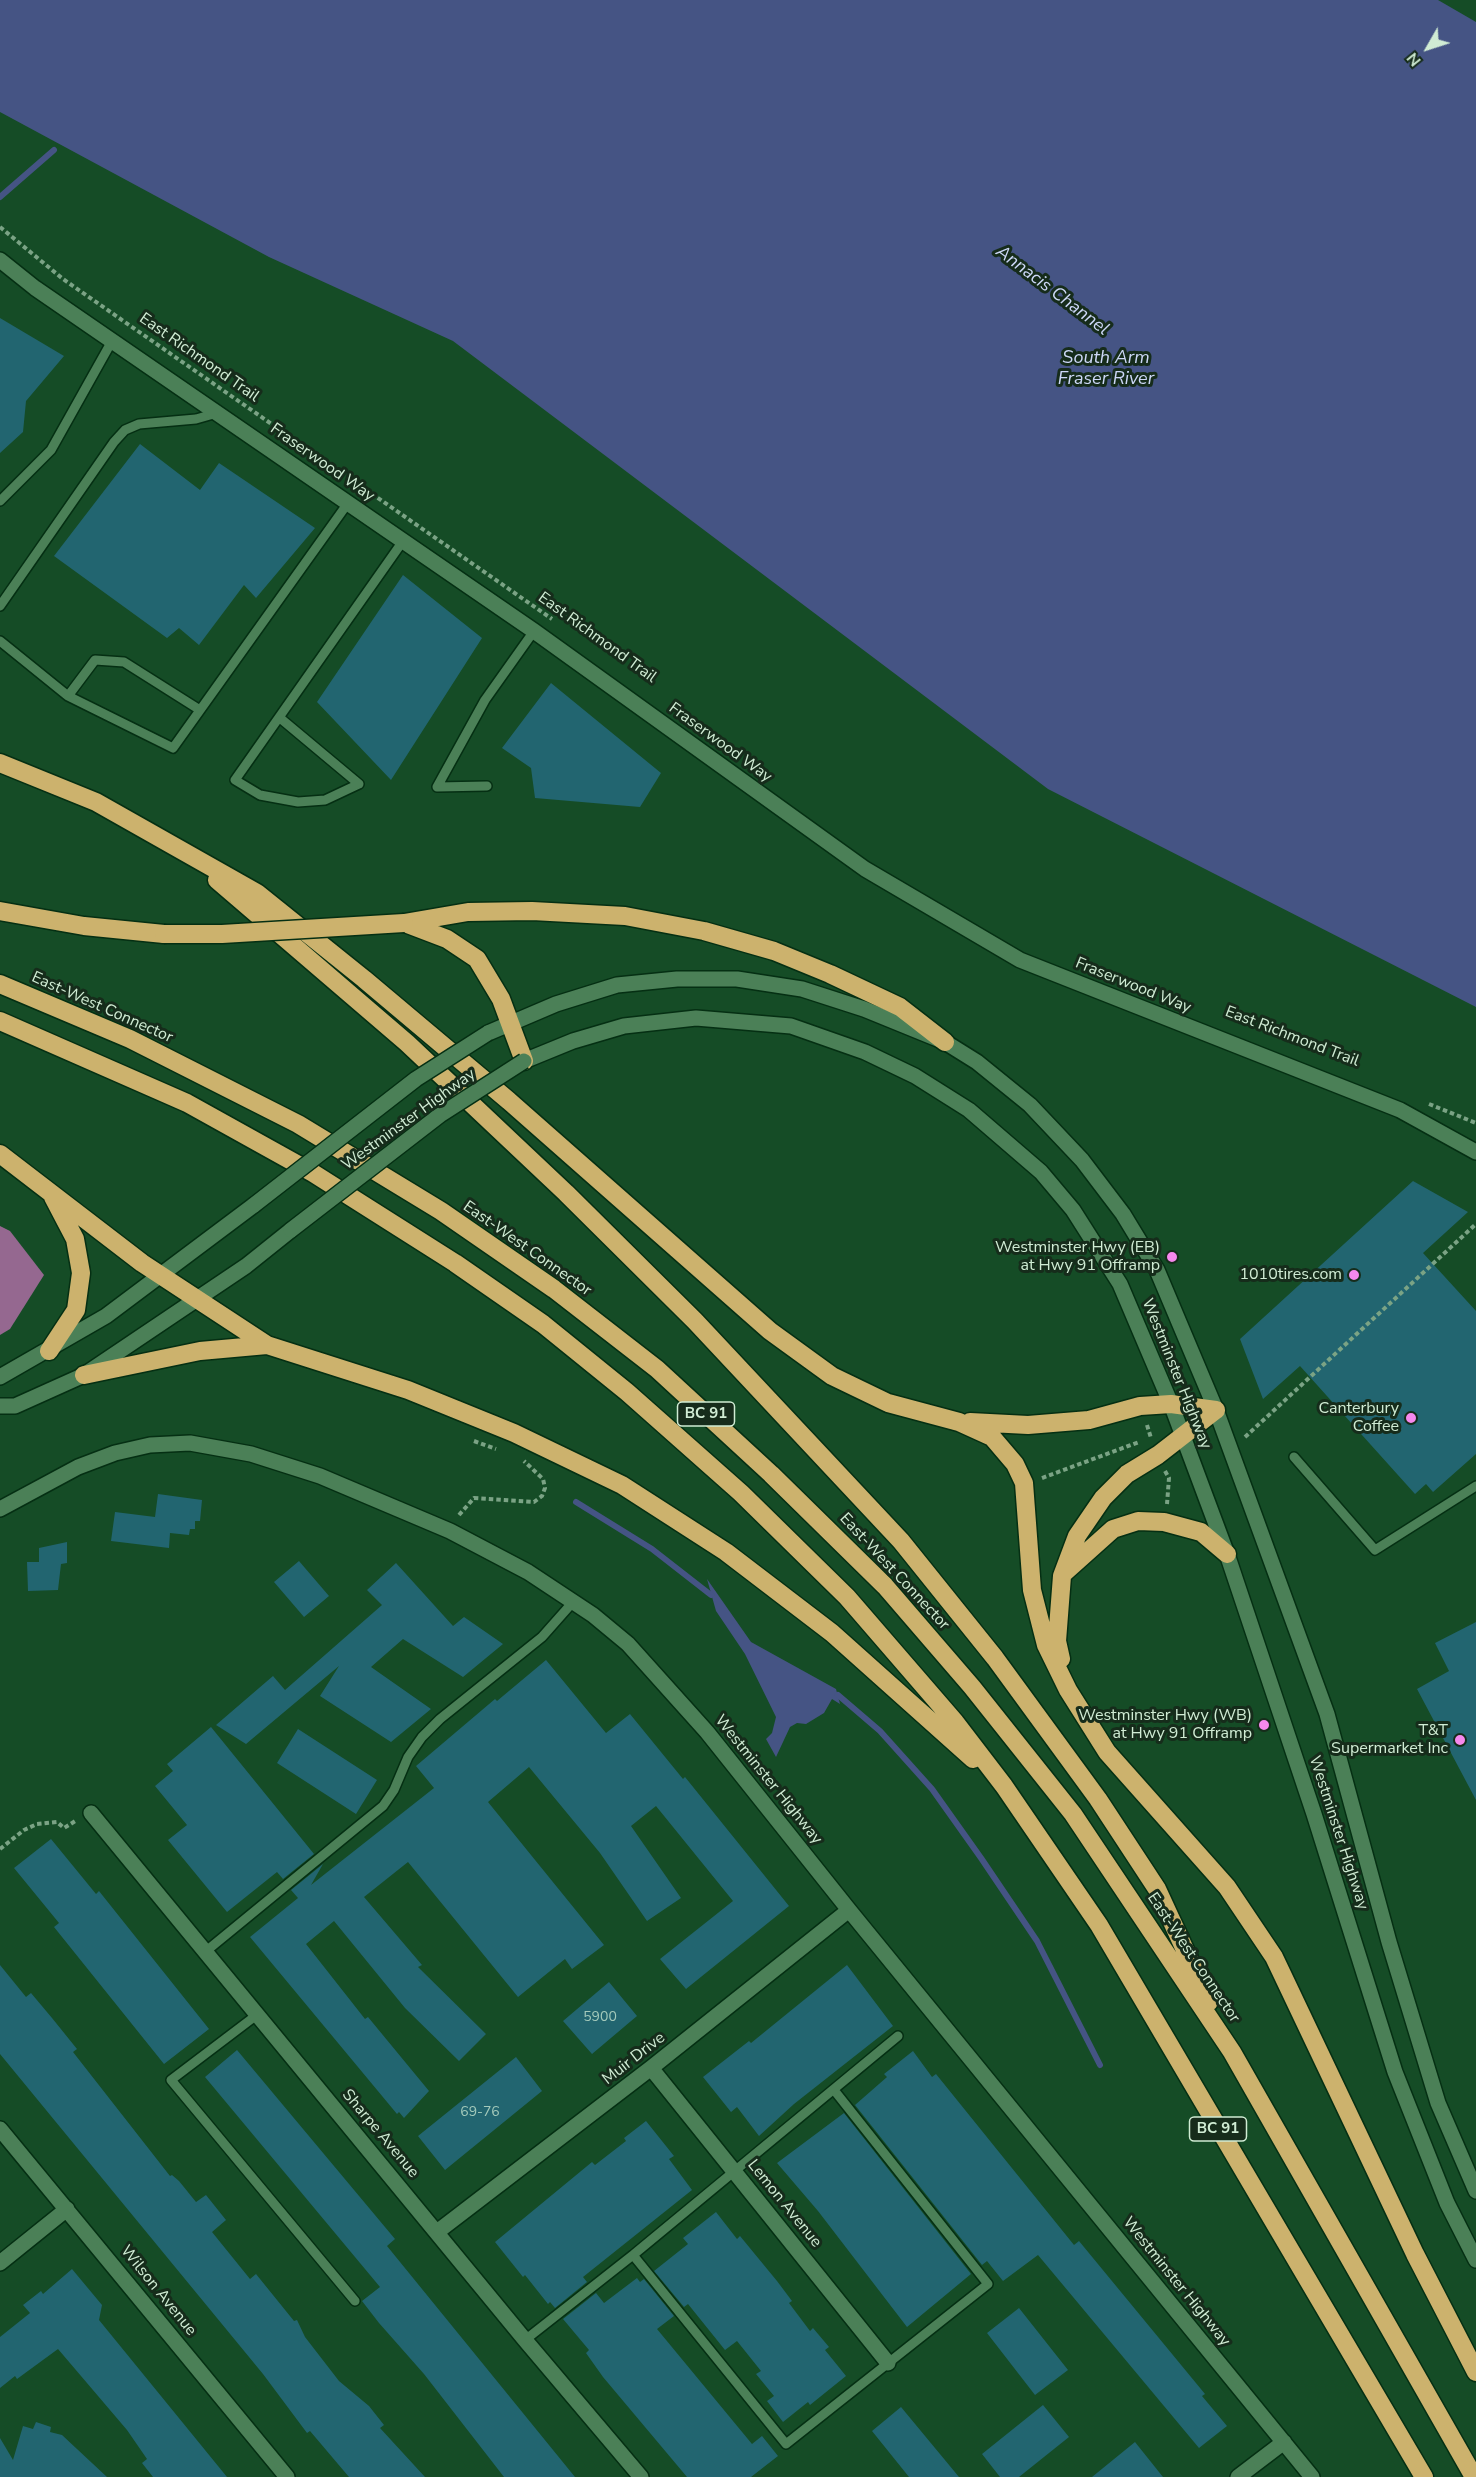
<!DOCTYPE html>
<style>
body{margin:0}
#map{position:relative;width:1476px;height:2477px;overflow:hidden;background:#154c26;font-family:"Nunito Sans",sans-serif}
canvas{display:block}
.north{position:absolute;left:1398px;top:18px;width:60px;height:60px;-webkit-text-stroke:4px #162c1b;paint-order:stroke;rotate:231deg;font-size:16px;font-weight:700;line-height:24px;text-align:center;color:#d0ecd4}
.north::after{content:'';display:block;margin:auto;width:21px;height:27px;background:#d0ecd4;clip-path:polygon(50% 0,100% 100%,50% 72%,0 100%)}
</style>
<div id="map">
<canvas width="1476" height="2477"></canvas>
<div class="north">N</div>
</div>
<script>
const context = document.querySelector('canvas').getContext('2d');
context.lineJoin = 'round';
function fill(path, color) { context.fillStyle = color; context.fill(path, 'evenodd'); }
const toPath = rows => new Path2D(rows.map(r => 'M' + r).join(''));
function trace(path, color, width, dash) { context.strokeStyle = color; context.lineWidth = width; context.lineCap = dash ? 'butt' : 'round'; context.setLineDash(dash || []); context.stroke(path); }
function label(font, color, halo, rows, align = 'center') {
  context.font = font + ' "Nunito Sans",sans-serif'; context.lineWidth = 6; context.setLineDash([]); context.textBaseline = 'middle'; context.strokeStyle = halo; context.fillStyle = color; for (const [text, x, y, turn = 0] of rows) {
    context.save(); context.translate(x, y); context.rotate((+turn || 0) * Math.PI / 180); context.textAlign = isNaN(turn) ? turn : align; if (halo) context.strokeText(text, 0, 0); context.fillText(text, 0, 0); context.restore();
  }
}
fill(toPath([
 [0,1226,10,1231,44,1275,10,1329,0,1335]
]), '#956890');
fill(toPath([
 [0,0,1438,0,1476,22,1476,1007,1048,789,453,341,269,257,0,112],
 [707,1579,751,1642,836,1689,840,1704,832,1699,824,1713,806,1724,797,1723,790,1727,776,1757,766,1739,772,1733,776,1717,745,1654,716,1611]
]), '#455484');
trace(toPath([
 [0,197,54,150],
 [576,1502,652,1549,711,1595],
 [838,1695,880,1731,932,1789,981,1858,1037,1941,1100,2065]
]), '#455484', 6);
fill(toPath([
 [0,318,64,356,26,401,23,432,0,453],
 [140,444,200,490,219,463,315,528,256,598,244,585,199,645,179,628,167,638,54,556],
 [403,575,482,638,391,780,317,702],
 [551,683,661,773,640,807,535,798,531,768,502,748],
 [1413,1181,1468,1212,1423,1253,1476,1311,1476,1454,1433,1492,1426,1484,1415,1494,1300,1366,1263,1399,1240,1339],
 [158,1494,202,1500,200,1521,195,1521,195,1529,190,1529,189,1535,170,1533,169,1548,111,1541,115,1512,155,1517],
 [67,1542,67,1563,61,1564,58,1590,28,1591,27,1562,39,1562,39,1548],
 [299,1561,329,1596,304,1617,274,1582],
 [396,1563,453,1626,464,1617,503,1644,463,1677,403,1639,371,1667,431,1709,391,1742,320,1696,339,1666,246,1744,216,1725,273,1676,285,1690,382,1605,367,1590],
 [1476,1622,1476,1800,1417,1689,1449,1671,1435,1643],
 [546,1660,606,1733,630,1714,683,1779,685,1777,789,1906,686,1989,660,1959,733,1901,656,1806,631,1826,681,1898,647,1921,600,1853,529,1767,488,1802,604,1945,572,1969,565,1959,518,1997,408,1862,364,1897,422,1965,418,1967,486,2034,459,2061,405,2008,334,1921,306,1944,365,2019,368,2017,429,2091,404,2118,399,2112,397,2114,250,1937,298,1898,291,1890,323,1864,311,1885,434,1788,416,1766,495,1699,497,1701],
 [211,1727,314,1854,283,1879,277,1872,227,1912,168,1840,187,1825,155,1786,173,1771,167,1764],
 [298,1729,377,1780,356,1814,277,1763],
 [51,1839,96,1894,99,1891,209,2029,164,2064,54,1927,59,1923,14,1868],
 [0,1965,26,1997,31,1993,52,2018,77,2049,73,2052,170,2176,172,2175,179,2181,196,2202,206,2195,226,2220,212,2232,250,2279,256,2274,294,2321,297,2320,305,2337,339,2381,369,2406,384,2425,380,2428,425,2477,349,2477,310,2431,307,2433,263,2374,0,2054],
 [847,1965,893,2026,794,2104,759,2136,737,2107,731,2112,703,2077,749,2041,751,2043],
 [609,1982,637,2016,592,2054,563,2021],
 [237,2050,395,2239,387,2246,575,2477,504,2477,424,2374,379,2323,362,2301,380,2287,205,2077],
 [913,2051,932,2077,936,2074,1074,2245,1079,2241,1205,2394,1202,2396,1227,2426,1199,2448,1038,2255,1003,2281,987,2261,982,2265,855,2105,887,2077,884,2074],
 [516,2057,542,2091,445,2170,418,2136],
 [844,2113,971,2274,907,2327,818,2211,777,2163],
 [646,2121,674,2156,669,2159,692,2190,583,2277,587,2282,555,2308,550,2302,548,2304,525,2275,523,2277,495,2242,592,2162,595,2165,626,2141,624,2138],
 [716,2212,737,2239,740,2236,777,2281,792,2301,789,2303,810,2331,813,2328,829,2347,825,2350,846,2376,810,2405,808,2402,783,2422,767,2401,774,2396,756,2374,761,2371,737,2341,725,2350,688,2304,684,2307,654,2271,688,2244,683,2238],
 [72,2269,102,2305,99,2320,227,2477,153,2477,142,2463,147,2459,127,2430,58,2349,17,2379,15,2376,0,2388,0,2337,30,2313,23,2305,41,2291,43,2294],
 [637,2278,640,2282,644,2279,674,2316,657,2329,752,2444,762,2436,778,2456,751,2477,687,2477,603,2377,586,2353,589,2350,563,2319,596,2293,604,2303],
 [1019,2308,1068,2370,1035,2395,987,2333],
 [1043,2405,1069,2437,1019,2477,1000,2477,982,2454],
 [901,2407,959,2477,909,2477,872,2431],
 [36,2422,51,2427,50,2432,62,2435,107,2477,0,2477,0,2438,13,2460,23,2426,33,2429],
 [1135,2442,1163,2477,1092,2477]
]), '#226570');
const lane = toPath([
 [0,501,51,450,112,341],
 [0,606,114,442,125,430,139,424,196,419,217,413],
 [0,641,68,696,173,748,348,503],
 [68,696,95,660,124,662,200,710],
 [280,718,359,784,325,800,298,802,260,795,235,780,403,541],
 [487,786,437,787,485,700,534,631],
 [1294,1457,1375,1550,1476,1486],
 [205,1952,383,1806,394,1790,408,1757,422,1737,440,1719,542,1637,573,1602],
 [258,2014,171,2080,355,2301],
 [633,2255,786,2444,988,2284,834,2090],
 [525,2340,633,2255,898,2036]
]);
const street = toPath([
 [0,260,35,288,534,631,865,869,1020,960,1400,1110,1476,1152],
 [0,1509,78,1467,115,1453,150,1445,190,1443,251,1454,320,1476,450,1531,528,1572,593,1615,628,1644,707,1732,849,1910,1312,2477],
 [91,1813,525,2340,641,2477],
 [651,2068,888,2363],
 [0,2129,287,2477],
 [437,2232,651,2068,849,1910],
 [0,2263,67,2209],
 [1238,2477,1284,2442]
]);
const secondary = toPath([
 [488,1033,556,1004,617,985,677,979,737,979,802,989,864,1009,945,1042,977,1062,1030,1105,1082,1160,1123,1214,1157,1270,1216,1410,1327,1714,1389,1942,1438,2103,1476,2191],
 [524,1061,573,1041,624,1026,696,1018,791,1026,865,1052,915,1076,969,1110,1041,1172,1073,1210,1120,1284,1171,1404,1227,1554,1314,1814,1395,2072,1447,2203,1476,2260],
 [0,1377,106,1316,254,1205],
 [0,1406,15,1406,84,1375,246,1266,291,1230]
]);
const highway = toPath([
 [0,763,96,802,257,893,364,979,509,1101,770,1331,832,1376,888,1403,959,1422,992,1437,1015,1464,1024,1483,1032,1590,1046,1645,1068,1690,1107,1752,1227,1887,1274,1957,1415,2254,1476,2372],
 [217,880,407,1043,566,1193,695,1321,901,1541,995,1658,1098,1799,1157,1889,1209,2002],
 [0,911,84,926,164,934],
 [404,923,468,912,532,911,625,916,704,931,774,951,830,974,900,1007,945,1042],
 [405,923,447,939,477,959,501,999,524,1061],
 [0,984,130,1039,298,1124,441,1211,554,1289,657,1369,771,1474,885,1586,972,1687,1073,1814,1232,2052,1474,2477],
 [0,1021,187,1103,313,1173,455,1263,543,1324,627,1392,741,1493,847,1597,955,1722,1004,1786,1099,1925,1424,2477],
 [0,1154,142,1263,267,1345,408,1390,514,1433,622,1485,726,1552,832,1633,973,1759],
 [49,1351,76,1310,81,1273,75,1239,53,1197],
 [84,1375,200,1351,267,1345],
 [970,1422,1028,1425,1089,1420,1140,1406,1171,1404,1216,1410],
 [1065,1572,1113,1529,1138,1521,1164,1522,1201,1532,1227,1554],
 [1061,1659,1057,1641,1062,1576,1077,1536,1103,1498,1127,1474,1158,1455,1216,1410]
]);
trace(lane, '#052f13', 12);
trace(street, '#052f13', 18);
trace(secondary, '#052f13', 18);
trace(highway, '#052f13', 21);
trace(toPath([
 [0,227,63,279,552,619],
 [1429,1104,1476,1123],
 [1147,1425,1151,1438],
 [1245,1437,1476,1224],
 [474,1441,496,1449],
 [1165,1471,1169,1478,1167,1504],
 [1042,1478,1139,1442],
 [459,1515,474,1498,534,1502,542,1496,545,1488,543,1479,524,1461],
 [0,1849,24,1830,37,1824,57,1822,64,1828,77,1820]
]), '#7ba385', 4, [4.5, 3]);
trace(lane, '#4b8057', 9);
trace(street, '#4b8057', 15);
trace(secondary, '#4b8057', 15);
trace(highway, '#ccb26d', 18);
const secondaryBridge = toPath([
 [254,1205,416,1079,488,1033],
 [291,1230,440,1115,524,1061]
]);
const highwayBridge = toPath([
 [164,934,222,934,404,923]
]);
trace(secondaryBridge, '#052f13', 18, []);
trace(highwayBridge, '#052f13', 21, []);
trace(secondaryBridge, '#4b8057', 15);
trace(highwayBridge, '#ccb26d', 18);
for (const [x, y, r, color] of [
 [1172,1257,6,"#f688ed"],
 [1354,1275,6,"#f688ed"],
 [1411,1418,6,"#f688ed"],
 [1264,1725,6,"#f688ed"],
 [1460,1740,6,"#f688ed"]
]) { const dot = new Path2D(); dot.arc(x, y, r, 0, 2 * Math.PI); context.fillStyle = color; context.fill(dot); trace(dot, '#162c1b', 2); }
label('14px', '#a4cabb', null, [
 ["5900",600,2018],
 ["69-76",480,2113]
]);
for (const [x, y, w] of [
 [706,1414,57],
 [1218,2129,57]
]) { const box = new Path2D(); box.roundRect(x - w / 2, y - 12, w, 24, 4.5); context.fillStyle = '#162c1b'; context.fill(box); trace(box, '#d0ecd4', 1.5); }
label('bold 15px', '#d0ecd4', null, [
 ["BC 91",706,1414],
 ["BC 91",1218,2129]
]);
label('16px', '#d0ecd4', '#162c1b', [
 ["East Richmond Trail",199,358,35],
 ["Fraserwood Way",322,463,35],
 ["East Richmond Trail",597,638,36],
 ["Fraserwood Way",720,743,36],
 ["Fraserwood Way",1133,986,22],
 ["East-West Connector",102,1008,24],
 ["East Richmond Trail",1292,1037,21],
 ["Westminster Highway",409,1120,-36],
 ["East-West Connector",527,1249,35],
 ["Westminster Highway",1176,1374,68],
 ["East-West Connector",894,1572,47],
 ["Westminster Highway",768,1780,51],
 ["Westminster Highway",1338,1833,72],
 ["East-West Connector",1193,1958,56],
 ["Muir Drive",634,2059,-38],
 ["Sharpe Avenue",380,2134,50],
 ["Lemon Avenue",784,2204,51],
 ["Westminster Highway",1176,2282,51],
 ["Wilson Avenue",158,2291,51]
]);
label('16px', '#d0ecd4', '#162c1b', [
 ["Westminster Hwy (EB)",1160,1248],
 ["at Hwy 91 Offramp",1160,1266],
 ["1010tires.com",1342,1275],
 ["Canterbury",1399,1409],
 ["Coffee",1399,1427],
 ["Westminster Hwy (WB)",1252,1716],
 ["at Hwy 91 Offramp",1252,1734],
 ["T&T",1448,1731],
 ["Supermarket Inc",1448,1749]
], 'right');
label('italic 18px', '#cdd8f7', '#162c1b', [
 ["Annacis Channel",1052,291,37],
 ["South Arm",1106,359],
 ["Fraser River",1106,380]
]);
</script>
